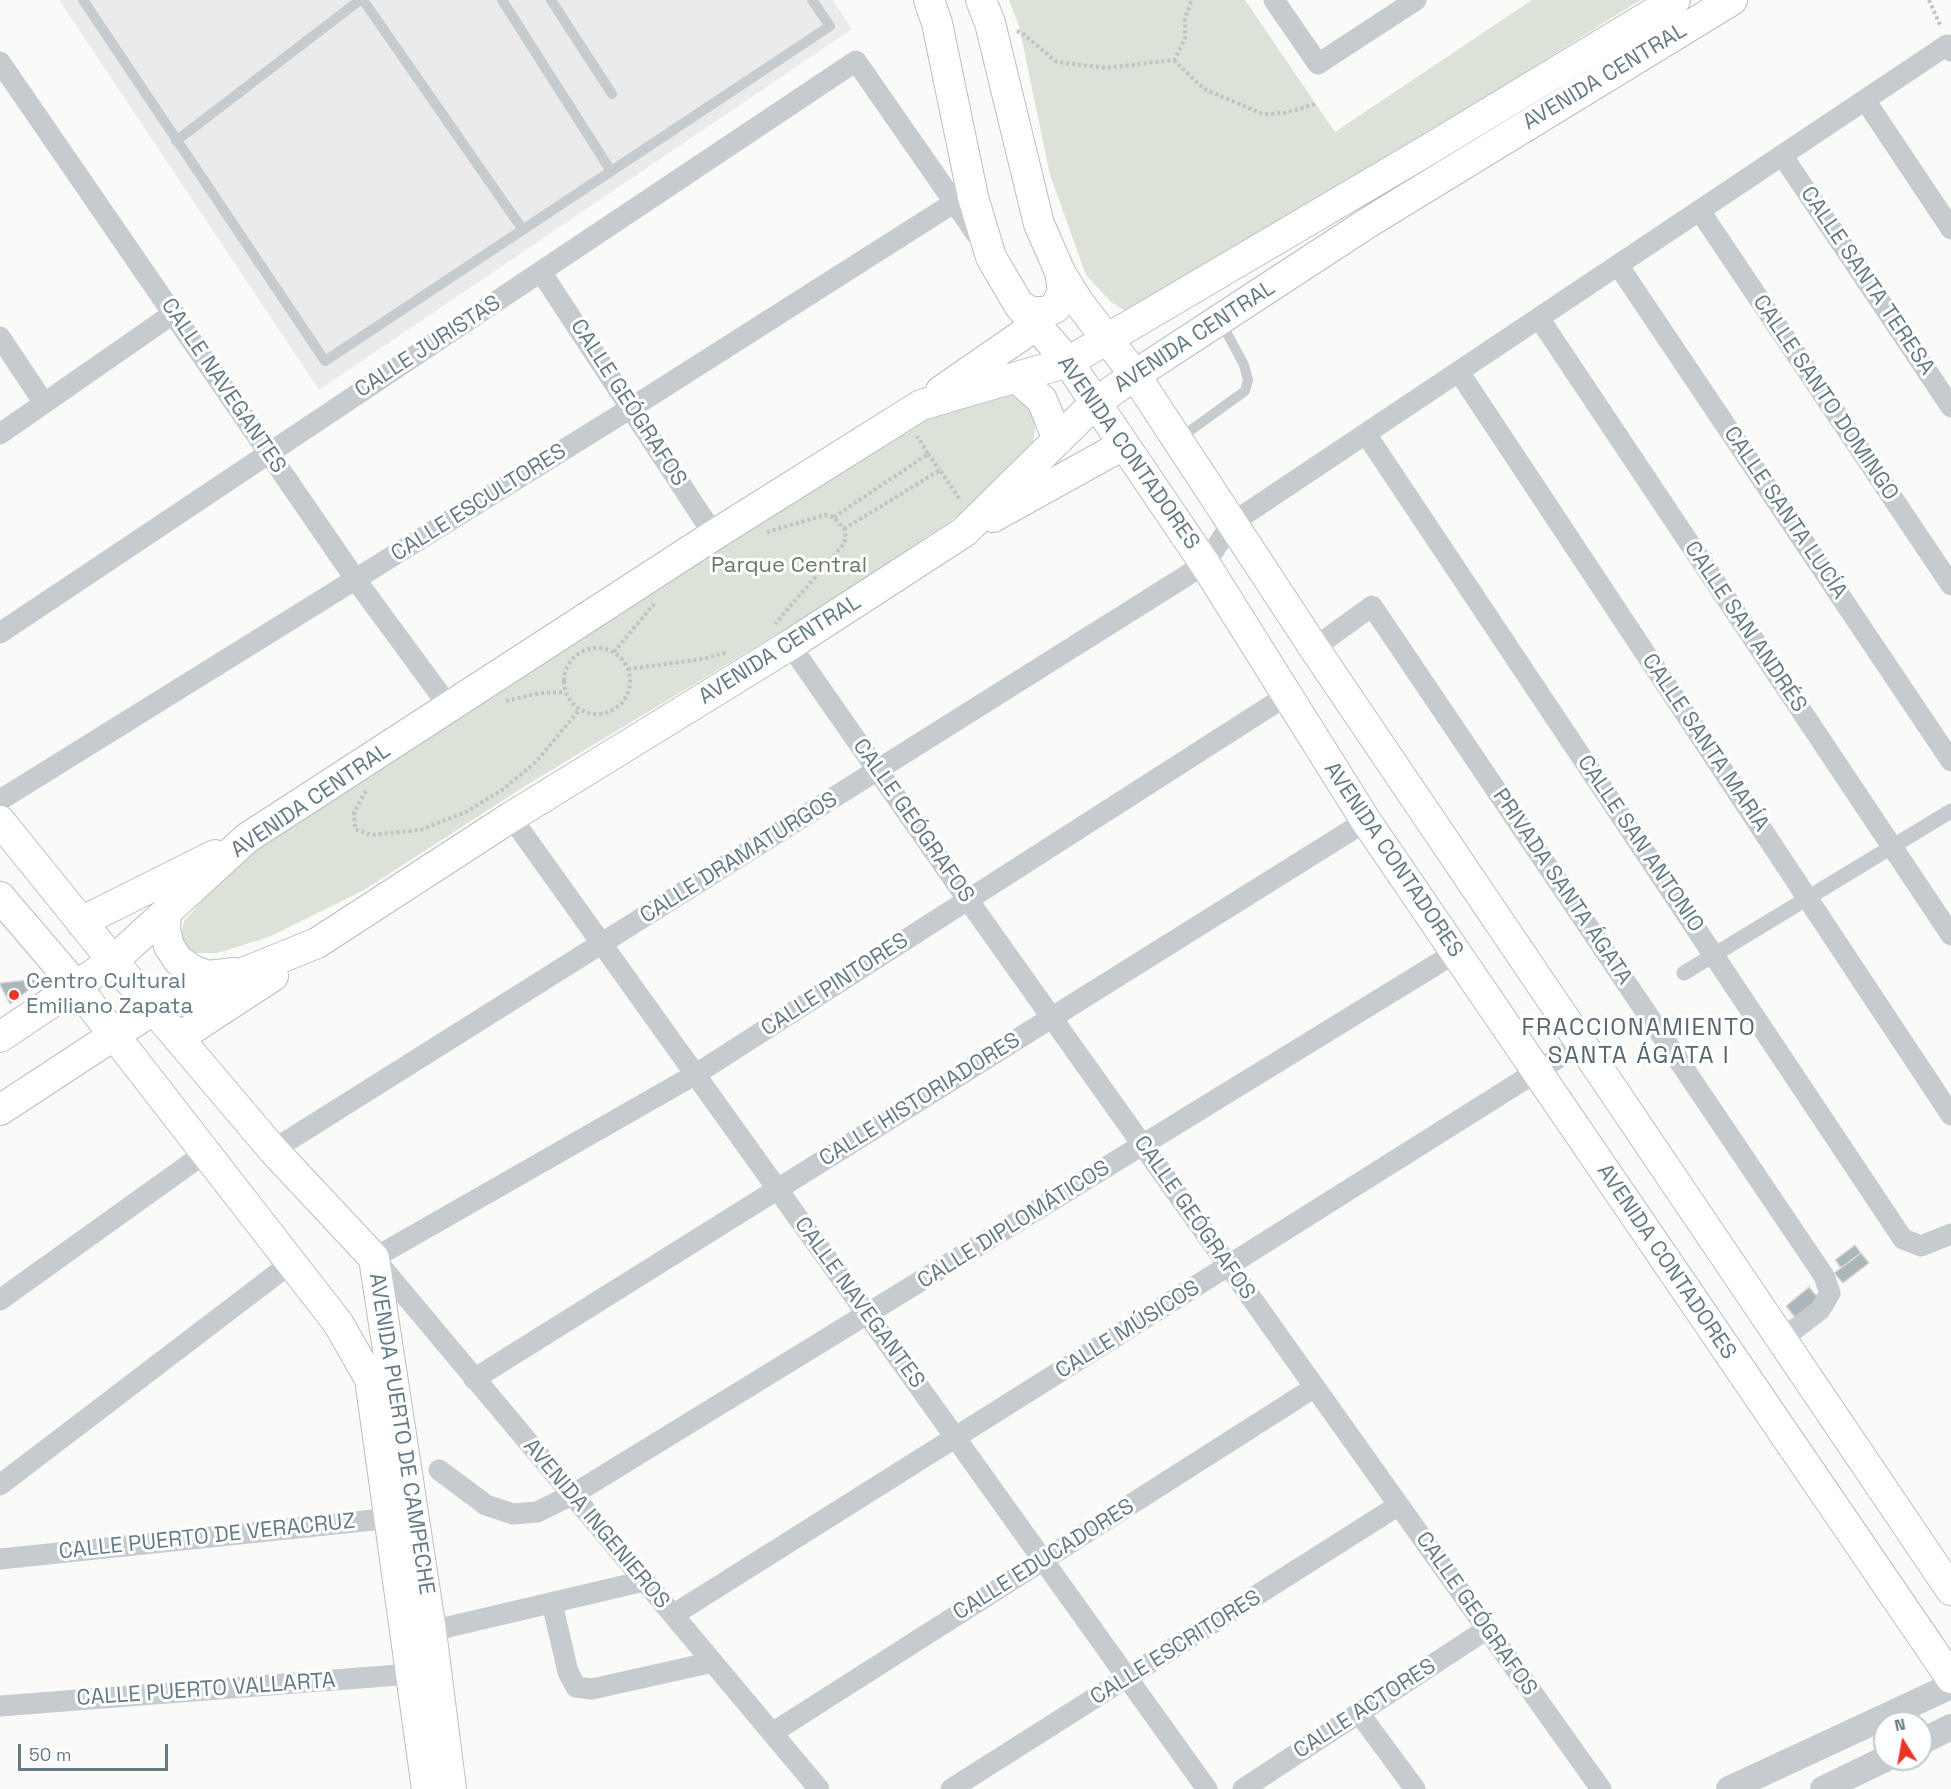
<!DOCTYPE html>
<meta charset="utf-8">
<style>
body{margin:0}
#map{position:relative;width:1951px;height:1789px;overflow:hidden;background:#fafaf8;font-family:"Space Grotesk",sans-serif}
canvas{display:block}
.north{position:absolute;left:1873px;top:1711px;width:60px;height:60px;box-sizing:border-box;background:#fff;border:2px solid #c1cace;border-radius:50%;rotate:349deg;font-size:16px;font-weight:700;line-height:24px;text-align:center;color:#647a84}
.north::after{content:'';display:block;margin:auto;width:21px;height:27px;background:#eb3627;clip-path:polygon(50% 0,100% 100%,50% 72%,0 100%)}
.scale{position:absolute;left:18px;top:1744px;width:150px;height:27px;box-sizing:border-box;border:3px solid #647a84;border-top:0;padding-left:8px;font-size:18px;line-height:21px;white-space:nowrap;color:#647a84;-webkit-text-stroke:4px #fff;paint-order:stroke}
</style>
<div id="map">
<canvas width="1951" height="1789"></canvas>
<div class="north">N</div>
<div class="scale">50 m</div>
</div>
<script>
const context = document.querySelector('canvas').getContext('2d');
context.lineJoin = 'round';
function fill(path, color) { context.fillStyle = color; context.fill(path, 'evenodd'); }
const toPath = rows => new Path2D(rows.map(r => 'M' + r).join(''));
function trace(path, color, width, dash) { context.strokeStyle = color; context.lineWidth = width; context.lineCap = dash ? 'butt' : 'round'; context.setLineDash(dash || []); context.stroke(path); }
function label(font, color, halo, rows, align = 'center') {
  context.font = font + ' "Space Grotesk",sans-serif'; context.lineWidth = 6; context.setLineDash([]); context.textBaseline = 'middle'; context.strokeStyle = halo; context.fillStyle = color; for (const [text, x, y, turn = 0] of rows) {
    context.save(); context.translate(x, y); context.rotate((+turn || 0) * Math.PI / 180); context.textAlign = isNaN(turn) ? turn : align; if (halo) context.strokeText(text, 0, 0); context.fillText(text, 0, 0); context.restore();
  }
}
fill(toPath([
 [59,0,833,0,852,29,319,390]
]), '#ebebeb');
fill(toPath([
 [1009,0,1245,0,1335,132,1532,0,1640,0,1136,318,1111,302,1086,275,1050,175,1019,26],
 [1011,392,1031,408,1035,428,1033,443,1006,474,965,511,819,609,530,783,364,890,269,937,217,953,193,953,185,944,181,936,184,921,229,871,285,819,921,420]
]), '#dde2d8');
const building = toPath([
 [45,978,10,1004,0,985,0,983,45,978],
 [1855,1245,1861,1253,1841,1268,1835,1260,1855,1245],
 [1861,1253,1869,1263,1843,1283,1834,1273,1861,1253],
 [1809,1287,1821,1301,1797,1320,1786,1306,1809,1287]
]);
fill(building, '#acb7bb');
trace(building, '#dcdbda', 1.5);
const secondary = toPath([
 [929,0,937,23,973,197,991,257,1019,305,1068,362,1205,564,1366,821,1951,1678],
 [981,0,990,23,1039,224,1060,272,1079,303,1135,375,1314,648,1951,1590],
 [1019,305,1031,312,1045,312,1055,308,1063,291,1060,272],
 [1017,378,1042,400,1058,440],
 [941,391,1035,326],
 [993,517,1123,445],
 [0,821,113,961,273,1150,374,1258,431,1631,451,1789],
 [0,897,76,986,338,1323,370,1379,427,1789],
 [166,913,165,930,169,946,178,960,192,970,208,976,234,973],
 [81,922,215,855],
 [0,1037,113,961,247,838,714,535,921,405,1068,362,1431,148,1675,0],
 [178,1038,273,976],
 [0,1110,154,1009,317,943,511,817,790,645,964,532,1095,403,1135,375,1369,222,1732,0]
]);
trace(secondary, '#b8bfc2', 32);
trace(toPath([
 [1929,0,1941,27],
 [1017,31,1022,33,1057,62,1106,68,1174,60,1185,39,1185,18,1192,0],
 [1174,60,1204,89,1263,114,1285,113,1315,104],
 [928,454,940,470],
 [834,517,928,454,917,436],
 [844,529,940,470,961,501],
 [767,532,825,515,834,517,844,529,846,537,843,545,775,624],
 '564 681a33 33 0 1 1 66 0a33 33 0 1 1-66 0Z',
 [614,652,654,604],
 [628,669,703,659,728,652],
 [506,701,539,693,565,692],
 [366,791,354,812,355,829,371,835,420,830,466,812,502,790,536,762,579,710]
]), '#bfc3c5', 4, [3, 3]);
trace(toPath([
 [83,0,325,361,830,26,812,0],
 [363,0,523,230],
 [502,0,611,171],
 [551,0,612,94],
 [176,141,360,0],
 [1180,438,1245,391,1248,380,1244,365,1221,322]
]), '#c5cbce', 10);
trace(toPath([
 [1684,973,1951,811]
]), '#c5cbce', 15);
trace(toPath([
 [1274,0,1318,64,1416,0],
 [0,62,356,580,450,708],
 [1865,100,1951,229],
 [1782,155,1951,407],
 [1700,211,1951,585],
 [1618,265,1951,761],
 [541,272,714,535],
 [1539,318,1951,935],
 [0,337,44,403],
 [1459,372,1951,1115],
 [0,434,174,313],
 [1366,434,1903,1239,1921,1246,1951,1234],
 [0,633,856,61,977,235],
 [790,645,968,900,1601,1789],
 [1314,648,1372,606,1824,1276,1830,1293,1820,1310,1782,1339],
 [0,800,631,408,955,202],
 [511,817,1207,1789],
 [273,1150,1205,564,1232,523,1947,45,1951,51],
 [0,1300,205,1153],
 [474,1379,1366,821],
 [439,1470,486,1505,513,1514,537,1512,572,1495,1455,953],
 [0,1485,291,1263],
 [0,1559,402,1517],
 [552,1603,568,1672,576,1687,592,1689,713,1662],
 [673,1615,1582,1043],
 [431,1631,644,1581],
 [0,1706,411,1674],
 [1359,1713,1415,1789],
 [772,1733,1315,1387],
 [819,1789,374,1258,696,1074,1286,696],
 [951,1789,1399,1505],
 [1243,1789,1487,1629]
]), '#c5cbce', 21);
trace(toPath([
 [1921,1742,1951,1727],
 [1729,1789,1951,1686],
 [1823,1789,1885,1759]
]), '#c5cbce', 26);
trace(secondary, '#fff', 30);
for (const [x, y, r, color] of [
 [14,995,6,"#eb3627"]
]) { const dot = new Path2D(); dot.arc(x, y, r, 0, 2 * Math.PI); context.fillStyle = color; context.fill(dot); trace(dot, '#fff', 2); }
label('22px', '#647a84', '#fff', [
 ["AVENIDA CENTRAL",1605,77,-31],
 ["CALLE SANTA TERESA",1867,281,56],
 ["AVENIDA CENTRAL",1195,337,-33],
 ["CALLE JURISTAS",428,347,-33],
 ["CALLE NAVEGANTES",223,386,56],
 ["CALLE SANTO DOMINGO",1825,398,56],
 ["CALLE GEÓGRAFOS",628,403,57],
 ["AVENIDA CONTADORES",1128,453,55],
 ["CALLE ESCULTORES",479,503,-32],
 ["CALLE SANTA LUCÍA",1785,513,56],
 ["CALLE SAN ANDRÉS",1745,627,56],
 ["AVENIDA CENTRAL",780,650,-32],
 ["CALLE SANTA MARÍA",1705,743,56],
 ["AVENIDA CENTRAL",311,801,-34],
 ["CALLE GEÓGRAFOS",913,821,55],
 ["CALLE SAN ANTONIO",1640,844,56],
 ["CALLE DRAMATURGOS",739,858,-32],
 ["AVENIDA CONTADORES",1393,860,56],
 ["PRIVADA SANTA ÁGATA",1562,887,56],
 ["CALLE PINTORES",835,985,-33],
 ["CALLE HISTORIADORES",920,1100,-32],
 ["CALLE GEÓGRAFOS",1194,1218,55],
 ["CALLE DIPLOMÁTICOS",1014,1225,-32],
 ["AVENIDA CONTADORES",1666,1262,56],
 ["CALLE NAVEGANTES",859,1303,54],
 ["CALLE MÚSICOS",1128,1330,-32],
 ["AVENIDA PUERTO DE CAMPECHE",401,1434,81],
 ["AVENIDA INGENIEROS",596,1524,50],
 ["CALLE PUERTO DE VERACRUZ",207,1537,-6],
 ["CALLE EDUCADORES",1044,1560,-32],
 ["CALLE GEÓGRAFOS",1476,1614,55],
 ["CALLE ESCRITORES",1176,1648,-32],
 ["CALLE PUERTO VALLARTA",206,1690,-4],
 ["CALLE ACTORES",1365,1709,-33]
]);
label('22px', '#6b7b63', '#fff', [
 ["Parque Central",789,566]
]);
label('22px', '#647a84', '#fff', [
 ["Centro Cultural",26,982],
 ["Emiliano Zapata",26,1007]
], 'left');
context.letterSpacing = '1.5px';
label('24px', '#56676f', '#fff', [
 ["FRACCIONAMIENTO",1639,1028],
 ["SANTA ÁGATA I",1639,1056]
]);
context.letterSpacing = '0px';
</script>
